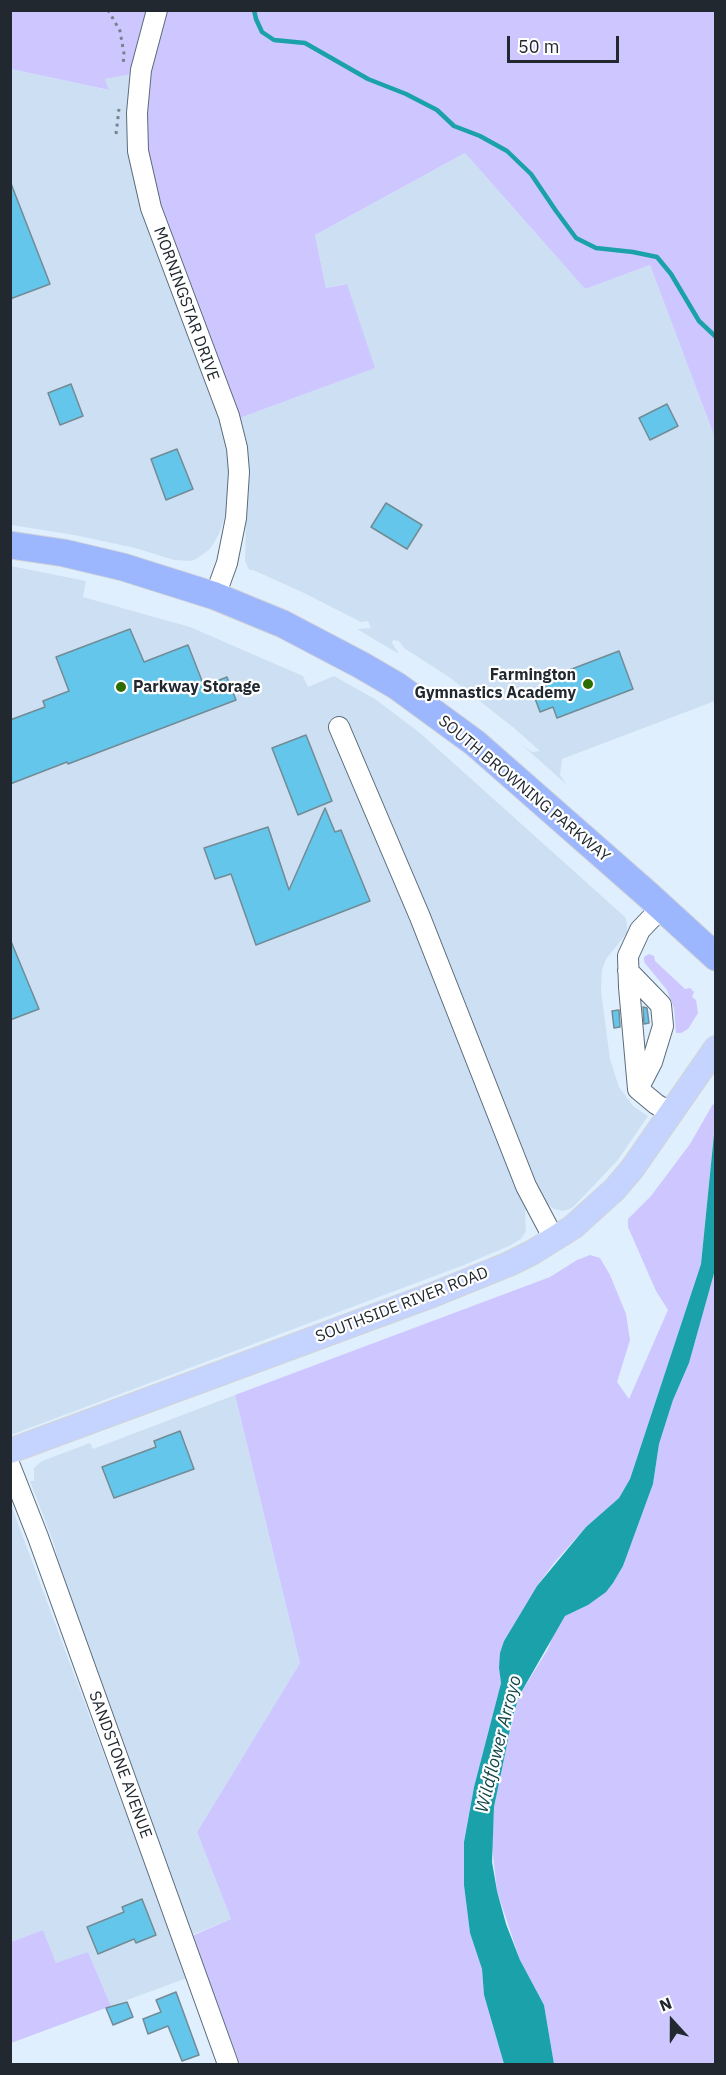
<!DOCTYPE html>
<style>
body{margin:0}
#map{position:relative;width:726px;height:2075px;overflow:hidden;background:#e0effe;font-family:"IBM Plex Sans",sans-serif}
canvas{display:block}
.frame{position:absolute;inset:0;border:12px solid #21282f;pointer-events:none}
.north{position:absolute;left:642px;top:1991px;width:60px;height:60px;-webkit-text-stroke:4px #fff;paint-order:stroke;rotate:339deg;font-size:16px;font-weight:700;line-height:24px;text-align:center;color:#21282f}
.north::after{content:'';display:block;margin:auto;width:21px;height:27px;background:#21282f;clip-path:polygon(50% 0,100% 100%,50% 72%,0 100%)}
.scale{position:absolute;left:507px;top:36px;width:112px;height:27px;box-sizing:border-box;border:3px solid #21282f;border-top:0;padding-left:8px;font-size:18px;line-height:21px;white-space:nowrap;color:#21282f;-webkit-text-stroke:4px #fff;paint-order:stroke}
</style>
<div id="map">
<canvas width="726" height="2075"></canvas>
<div class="frame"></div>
<div class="north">N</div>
<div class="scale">50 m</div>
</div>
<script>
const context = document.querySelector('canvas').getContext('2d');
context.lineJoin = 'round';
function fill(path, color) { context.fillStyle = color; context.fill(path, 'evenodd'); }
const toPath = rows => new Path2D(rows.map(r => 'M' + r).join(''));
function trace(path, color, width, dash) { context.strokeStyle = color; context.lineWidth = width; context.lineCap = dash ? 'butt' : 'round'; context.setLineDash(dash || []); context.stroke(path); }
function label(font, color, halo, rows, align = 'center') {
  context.font = font + ' "IBM Plex Sans",sans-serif'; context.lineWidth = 4.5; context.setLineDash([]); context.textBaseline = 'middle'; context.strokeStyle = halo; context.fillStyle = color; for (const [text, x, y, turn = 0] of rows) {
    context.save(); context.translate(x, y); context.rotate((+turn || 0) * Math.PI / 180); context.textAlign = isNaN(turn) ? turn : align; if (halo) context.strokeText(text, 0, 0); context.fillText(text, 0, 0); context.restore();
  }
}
fill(toPath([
 [11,69,108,90,105,79,132,74,128,125,135,181,162,264,221,419,228,442,231,467,227,510,219,534,214,543,209,550,196,559,190,561,174,560,135,548,74,535,11,525],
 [465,153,585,289,650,265,715,438,715,701,562,759,560,775,567,785,521,744,532,752,540,751,514,728,449,677,404,648,399,641,393,640,392,643,399,654,357,629,371,628,368,621,361,622,302,592,253,570,249,570,245,561,247,488,237,419,374,368,346,284,326,288,315,235],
 [11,566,86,581,83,597,190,627,303,676,308,687,334,676,375,699,420,733,625,917,627,923,627,933,606,959,602,970,601,991,610,1059,619,1087,633,1106,648,1116,617,1161,579,1201,572,1208,563,1211,554,1209,546,1203,525,1211,526,1231,521,1239,509,1246,464,1265,11,1435],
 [235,1395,300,1663,197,1832,231,1919,192,1935,62,1576,54,1544,30,1481,34,1481,34,1468,42,1461,90,1443,93,1449],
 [10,1502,187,1978,111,2006,88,1952,56,1964,43,1930,11,1942]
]), '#cde0f3');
fill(toPath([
 [11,11,147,11,132,74,105,79,109,90,11,69],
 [165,11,715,11,715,438,650,265,585,289,465,153,315,235,326,288,347,284,375,368,237,419,155,195,144,134,149,79,155,45],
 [649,954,654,956,655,961,685,989,690,988,694,992,692,997,696,1000,698,1013,688,1029,681,1033,676,1033,674,1008,667,990,644,962,644,957],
 [713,1104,715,1106,715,1124,701,1264,630,1479,619,1498,586,1527,554,1563,537,1586,504,1641,499,1668,501,1683,474,1787,464,1841,464,1885,470,1933,482,1969,484,1995,504,2064,240,2064,192,1936,231,1919,197,1832,300,1663,235,1395,550,1277,577,1260,590,1255,600,1258,610,1275,626,1314,630,1340,617,1382,629,1399,668,1310,656,1291,628,1227,628,1219,651,1196,690,1144],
 [715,1270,715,2064,554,2064,544,2005,520,1960,497,1891,492,1846,494,1807,503,1760,519,1696,548,1649,555,1630,565,1616,588,1605,613,1583,623,1566,653,1484,659,1444,673,1400,689,1363],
 [43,1930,56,1963,88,1952,111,2006,11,2043,11,1942]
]), '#cdc6ff');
fill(toPath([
 [715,1124,715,1270,689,1363,673,1400,659,1444,653,1484,623,1566,613,1583,606,1592,588,1605,565,1616,519,1696,512,1720,494,1807,492,1862,497,1891,506,1924,520,1960,544,2005,554,2064,504,2064,484,1995,482,1969,470,1933,464,1885,464,1842,474,1787,501,1683,499,1668,500,1653,504,1641,537,1586,586,1527,619,1498,630,1479,701,1264]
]), '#1aa1aa');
trace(toPath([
 [254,10,256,19,262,32,274,40,305,43,368,79,406,94,437,110,454,126,480,136,507,151,531,174,556,211,576,238,596,248,633,252,657,257,671,274,699,321,716,337]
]), '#1aa1aa', 4.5);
const building = toPath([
 [10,181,50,284,10,299,10,181],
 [71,384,83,416,60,425,48,393,71,384],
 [667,404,678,426,650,440,639,418,667,404],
 [177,449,193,489,166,500,151,459,177,449],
 [386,503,422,525,407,549,371,527,386,503],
 [130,629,144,662,188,645,204,686,227,677,236,700,68,764,67,762,10,784,10,720,45,707,43,701,69,691,56,657,130,629],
 [619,651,633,689,557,718,553,707,540,712,533,693,546,688,543,680,619,651],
 [306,735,332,801,298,815,272,748,306,735],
 [325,808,335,832,341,830,370,901,256,945,231,874,215,879,204,848,268,827,289,890,325,808],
 [10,939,39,1009,10,1020,10,939],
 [643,1007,647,1008,649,1023,644,1024,643,1007],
 [619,1010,620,1027,614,1028,612,1011,619,1010],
 [180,1431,194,1469,114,1498,102,1467,156,1447,154,1441,180,1431],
 [142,1899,156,1935,136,1943,134,1939,98,1954,87,1927,124,1912,122,1907,142,1899],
 [176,1992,199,2055,182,2061,168,2026,148,2034,143,2019,161,2012,156,2000,176,1992],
 [127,2002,133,2017,113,2025,106,2008,127,2002]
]);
fill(building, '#63c6ea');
trace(building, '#728b95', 1.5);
const minor = toPath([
 [157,10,141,70,137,113,138,151,151,208,229,416,237,448,239,472,236,518,227,563,215,596],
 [339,727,420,917,526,1186,554,1239],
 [662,907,640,930,628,956,629,987,638,1089,656,1104,671,1113],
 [628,971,661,1005,663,1026,652,1062,638,1089],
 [10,1466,38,1537,228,2064]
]);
const major = toPath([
 [10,1451,435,1294,509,1264,533,1252,573,1227,615,1189,632,1169,716,1048]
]);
const highway = toPath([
 [10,545,64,553,123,567,215,596,283,624,361,665,397,686,475,743,647,894,716,957]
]);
trace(minor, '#5a6b7a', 22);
trace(major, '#d3d4d5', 26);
trace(highway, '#d3d4d5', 29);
trace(toPath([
 [108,10,120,31,124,54,123,66],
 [116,134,119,109]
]), '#77828c', 3, [3, 4.5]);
trace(minor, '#fff', 20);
trace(major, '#c4d4fe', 24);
trace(highway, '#9cb7fd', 27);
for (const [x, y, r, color] of [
 [588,684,6,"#2d6c00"],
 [121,687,6,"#2d6c00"]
]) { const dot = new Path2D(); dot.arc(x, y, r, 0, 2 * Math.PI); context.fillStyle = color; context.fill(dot); trace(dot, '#fff', 2); }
label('16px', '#21282f', '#fff', [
 ["MORNINGSTAR DRIVE",186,304,70],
 ["SOUTH BROWNING PARKWAY",524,789,40],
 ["SOUTHSIDE RIVER ROAD",402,1305,-21],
 ["SANDSTONE AVENUE",120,1765,70]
]);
label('bold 16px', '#21282f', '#fff', [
 ["Farmington",576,675],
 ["Gymnastics Academy",576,693],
 ["Parkway Storage",133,687,"left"]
], 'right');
label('italic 18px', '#12474b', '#fff', [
 ["Wildflower Arroyo",499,1744,-76]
]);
</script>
